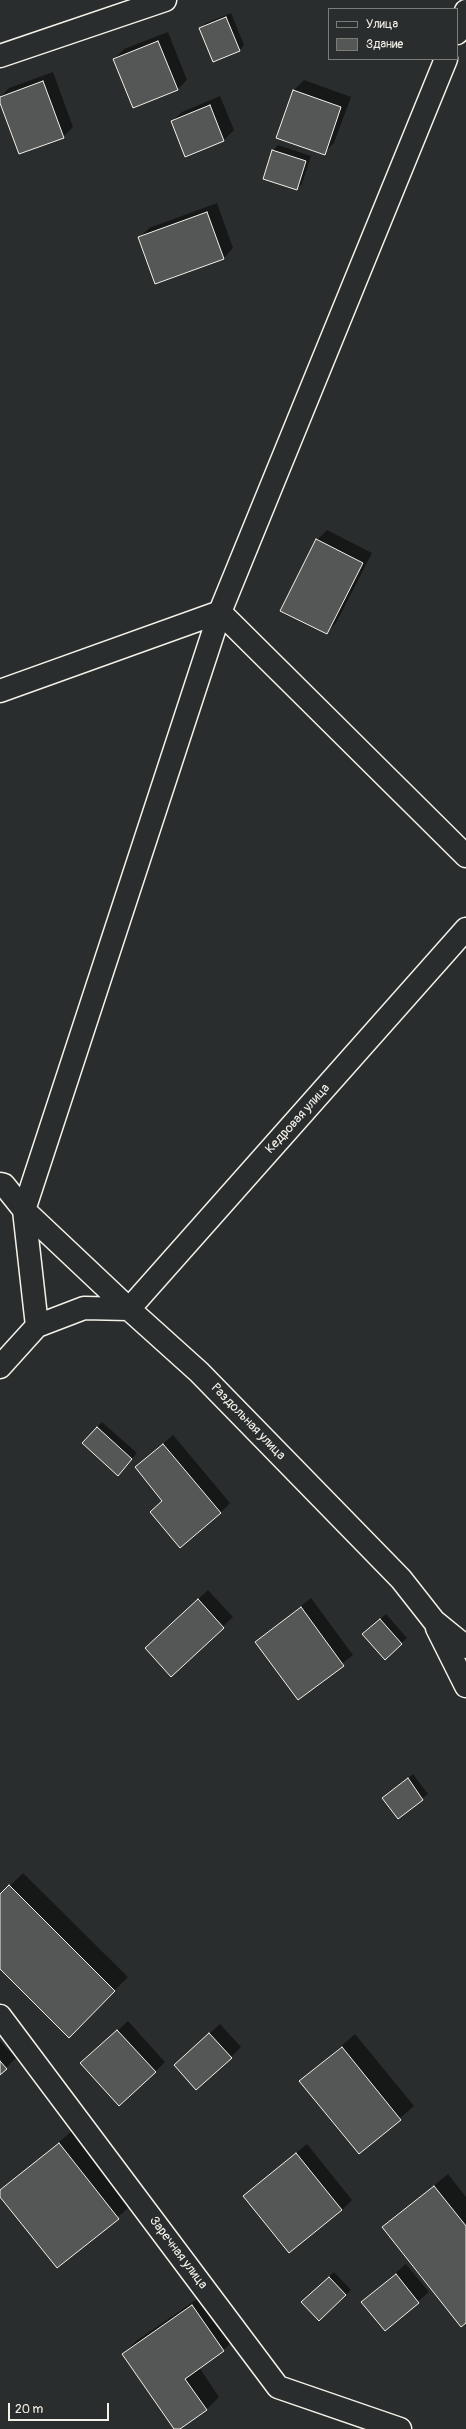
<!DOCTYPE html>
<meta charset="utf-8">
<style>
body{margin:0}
#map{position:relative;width:466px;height:2429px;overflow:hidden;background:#2a2d2e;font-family:Pangolin,sans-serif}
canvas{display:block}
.legend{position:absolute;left:328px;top:8px;width:130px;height:52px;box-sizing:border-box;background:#2a2d2e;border:1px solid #7b7b78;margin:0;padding:5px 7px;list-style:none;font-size:12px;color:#f4f1e8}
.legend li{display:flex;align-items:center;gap:8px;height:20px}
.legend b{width:20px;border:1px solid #7b7b78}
.scale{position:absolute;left:8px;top:2403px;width:101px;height:18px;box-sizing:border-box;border:2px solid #f4f1e8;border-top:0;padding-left:5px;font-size:12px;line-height:14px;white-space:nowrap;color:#f4f1e8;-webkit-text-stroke:3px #2a2d2e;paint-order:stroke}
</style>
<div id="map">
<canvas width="466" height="2429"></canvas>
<ul class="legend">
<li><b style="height:5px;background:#2a2d2e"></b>Улица</li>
<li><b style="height:11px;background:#555756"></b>Здание</li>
</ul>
<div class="scale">20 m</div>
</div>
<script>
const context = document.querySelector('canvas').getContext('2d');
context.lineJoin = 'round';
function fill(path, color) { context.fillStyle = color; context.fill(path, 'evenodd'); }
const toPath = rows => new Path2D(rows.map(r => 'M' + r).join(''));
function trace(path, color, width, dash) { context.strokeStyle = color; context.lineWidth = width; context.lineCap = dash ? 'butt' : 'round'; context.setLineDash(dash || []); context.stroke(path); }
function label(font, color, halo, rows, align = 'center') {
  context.font = font + ' Pangolin,sans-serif'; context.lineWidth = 3; context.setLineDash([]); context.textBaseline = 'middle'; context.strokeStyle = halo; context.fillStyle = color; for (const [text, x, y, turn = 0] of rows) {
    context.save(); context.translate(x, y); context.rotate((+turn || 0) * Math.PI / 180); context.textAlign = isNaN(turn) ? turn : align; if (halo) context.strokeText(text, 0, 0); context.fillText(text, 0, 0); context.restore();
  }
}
fill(toPath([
 [231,13,244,45,239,51,200,28,206,23],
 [168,32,187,80,177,90,114,59,124,49],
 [53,72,73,127,63,137,0,101,0,97,9,88],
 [304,80,351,97,334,143,324,153,294,90],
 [220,96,234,130,224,140,186,155,172,121,182,112],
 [278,145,311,156,302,184,297,189,273,151],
 [217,203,233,248,224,258,139,238,149,228],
 [327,530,372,553,336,623,326,633,317,540],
 [102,1422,137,1453,123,1469,97,1427],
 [173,1435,230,1503,220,1513,151,1512,163,1500,136,1467],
 [208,1590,233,1617,171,1675,156,1638],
 [311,1598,353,1655,298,1698,256,1642],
 [386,1614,407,1638,385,1658,369,1629],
 [413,1774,428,1794,398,1817,383,1798],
 [23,1873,128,1977,69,2036,0,1968,0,1896],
 [128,2021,165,2062,155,2072,92,2054],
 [220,2024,241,2047,231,2057,175,2065],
 [355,2034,414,2106,360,2153,301,2081],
 [0,2041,16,2058,0,2074],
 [72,2131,132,2205,57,2267,0,2195,0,2191],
 [307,2144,352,2200,342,2210,244,2196],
 [448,2174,466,2197,466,2321,383,2227],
 [406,2264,429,2292,385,2330,362,2302],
 [334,2272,351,2290,319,2320,303,2302],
 [206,2293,237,2337,224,2350,199,2367,219,2397,206,2410,175,2429,123,2354,136,2341]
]), '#0007');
const building = toPath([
 [226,17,240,51,213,62,199,28,226,17],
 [158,41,178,90,133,108,113,59,158,41],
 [43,81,64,138,19,154,0,103,0,97,43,81],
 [293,90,341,107,325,155,276,138,293,90],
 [210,105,224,141,185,157,171,121,210,105],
 [272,150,306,161,297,190,263,179,272,150],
 [207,212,224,259,155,284,138,237,207,212],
 [316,539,363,563,327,634,280,611,316,539],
 [97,1427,132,1459,118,1476,82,1443,97,1427],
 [163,1444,221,1513,180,1548,150,1512,162,1501,135,1467,163,1444],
 [198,1599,224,1628,171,1677,145,1648,198,1599],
 [301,1607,344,1666,298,1700,255,1642,301,1607],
 [380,1619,402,1644,385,1660,362,1634,380,1619],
 [408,1778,423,1800,398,1819,382,1798,408,1778],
 [9,1885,115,1991,69,2038,0,1969,0,1894,9,1885],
 [117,2030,156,2072,119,2106,80,2063,117,2030],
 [209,2033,232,2058,196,2090,174,2065,209,2033],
 [342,2047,401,2120,359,2154,299,2081,342,2047],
 [0,2061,7,2069,0,2075,0,2061],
 [59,2143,119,2219,57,2268,0,2197,0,2190,59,2143],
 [296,2153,342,2210,289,2253,243,2196,296,2153],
 [434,2186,466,2226,466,2323,461,2327,382,2227,434,2186],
 [396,2274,419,2303,385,2331,361,2302,396,2274],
 [329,2277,346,2295,319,2321,301,2302,329,2277],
 [192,2305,224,2351,185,2379,207,2410,180,2429,174,2429,122,2354,192,2305]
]);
fill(building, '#555756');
trace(building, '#f4f1e8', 1);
const street = toPath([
 [457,33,466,11],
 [0,56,165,0],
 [0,691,220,612,466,856],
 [0,1184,4,1185,24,1210,129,1309,466,929],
 [37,1326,24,1210,220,612,446,59],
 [0,1367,37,1326,84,1308,129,1309,199,1372,401,1579,434,1621,466,1647],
 [437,1628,466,1686],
 [0,2016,278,2387,400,2429]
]);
trace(street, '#f4f1e8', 25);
trace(street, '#2a2d2e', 22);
label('13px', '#f4f1e8', '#2a2d2e', [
 ["Кедровая улица",298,1119,-48],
 ["Раздольная улица",248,1422,46],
 ["Заречная улица",178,2253,53]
]);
</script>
